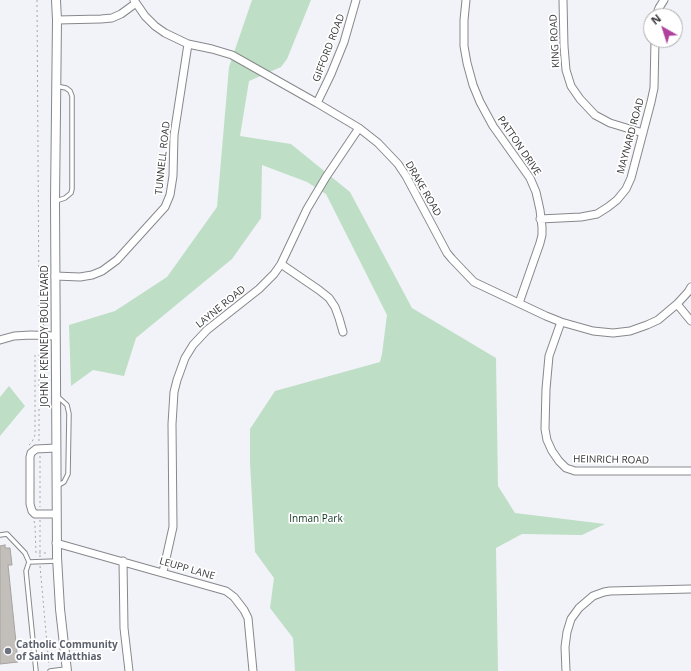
<!DOCTYPE html>
<style>
body{margin:0}
#map{position:relative;width:691px;height:671px;overflow:hidden;background:#f2f3f8;font-family:"Open Sans",sans-serif}
canvas{display:block}
.north{position:absolute;left:643px;top:8px;width:40px;height:40px;box-sizing:border-box;background:#fff;border:1px solid #afafaf;border-radius:50%;rotate:321deg;font-size:11px;font-weight:700;line-height:16px;text-align:center;color:#363638}
.north::after{content:'';display:block;margin:auto;width:14px;height:18px;background:#af409d;clip-path:polygon(50% 0,100% 100%,50% 72%,0 100%)}
</style>
<div id="map">
<canvas width="691" height="671"></canvas>
<div class="north">N</div>
</div>
<script>
const context = document.querySelector('canvas').getContext('2d');
context.lineJoin = 'round';
function fill(path, color) { context.fillStyle = color; context.fill(path, 'evenodd'); }
const toPath = rows => new Path2D(rows.map(r => 'M' + r).join(''));
function trace(path, color, width, dash) { context.strokeStyle = color; context.lineWidth = width; context.lineCap = dash ? 'butt' : 'round'; context.setLineDash(dash || []); context.stroke(path); }
function label(font, color, halo, rows, align = 'center') {
  context.font = font + ' "Open Sans",sans-serif'; context.lineWidth = 3.5; context.setLineDash([]); context.textBaseline = 'middle'; context.strokeStyle = halo; context.fillStyle = color; for (const [text, x, y, turn = 0] of rows) {
    context.save(); context.translate(x, y); context.rotate((+turn || 0) * Math.PI / 180); context.textAlign = isNaN(turn) ? turn : align; if (halo) context.strokeText(text, 0, 0); context.fillText(text, 0, 0); context.restore();
  }
}
fill(toPath([
 [252,0,311,0,287,59,281,67,249,81,240,136,291,144,350,192,412,308,496,358,498,486,515,513,605,524,582,535,522,534,496,548,498,671,295,671,293,638,270,608,274,578,255,552,250,463,250,429,275,391,380,362,382,354,387,315,326,194,307,182,262,165,261,218,232,259,136,338,124,376,93,370,71,386,69,325,115,311,167,277,217,207,229,67],
 [9,386,25,406,0,436,0,397]
]), '#bedec6');
const building = toPath([
 [5,545,5,548,10,548,12,565,8,565,18,662,0,664,0,546,5,545]
]);
fill(building, '#c2bfbb');
trace(building, '#a5a29f', 1);
const service = toPath([
 [56,201,65,198,71,193,72,189,72,96,70,91,66,88,56,86],
 [57,396,67,405,69,414,68,474,64,482,57,486],
 [0,535,7,534,25,553,29,562,26,571,36,671],
 [29,562,57,561],
 [50,671,66,669]
]);
const minor = toPath([
 [134,0,145,16,155,26,165,33,188,44,212,49,232,55,317,103,359,128,378,143,398,164,406,176,447,253,452,259,474,282,546,316,561,322,593,331,613,333,630,331,647,325,658,320,677,304,688,292,691,287],
 [466,0,464,20,464,46,467,63,473,85,480,102,493,126,530,178,536,192,540,210,542,227,542,235,540,243,519,303],
 [563,0,564,46,566,70,571,86,580,99,595,115,610,123,643,133],
 [656,16,659,8,664,0],
 [57,20,101,19,112,18,121,14,136,3],
 [317,103,331,74,344,42,356,0],
 [540,219,581,217,597,214,608,207,617,200,626,189,631,178,651,102,654,88,655,40],
 [281,264,319,290,329,298,335,307,339,318,343,332],
 [55,276,80,277,92,275,102,271,117,260,165,207,170,195,173,176,174,135,188,44],
 [677,304,691,321],
 [561,322,549,356,546,389,545,429,547,440,552,451,559,461,566,468,575,471,691,471],
 [0,340,14,336,31,335,55,336],
 [56,448,36,449,31,453,30,457,30,504,32,511,35,514,56,514],
 [56,543,226,591,234,597,244,610,248,618,253,671],
 [123,561,124,628,129,671],
 [163,572,173,527,172,424,174,392,177,380,185,358,193,345,207,330,259,289,274,274,281,264,307,209,326,177,359,128],
 [566,671,565,647,567,632,571,619,579,608,593,596,604,592,610,591,691,589]
]);
const tertiary = toPath([
 [56,0,57,20,55,201,57,557,60,609,67,671]
]);
trace(service, '#87888c', 5.5);
trace(minor, '#87888c', 9);
trace(tertiary, '#87888c', 10);
trace(toPath([
 [37,0,39,307,40,320,46,328],
 [39,441,39,354,46,342],
 [29,445,32,442,35,435,35,355],
 [40,456,40,507],
 [40,520,40,557],
 [34,521,35,525,36,553,48,553],
 [40,566,49,666]
]), '#a5a6aa', 1, [2, 3]);
trace(service, '#fff', 3.5);
trace(minor, '#fff', 7);
trace(tertiary, '#fff', 8);
for (const [x, y, r, color] of [
 [8,651,4,"#6b7280"]
]) { const dot = new Path2D(); dot.arc(x, y, r, 0, 2 * Math.PI); context.fillStyle = color; context.fill(dot); trace(dot, '#fff', 1.5); }
label('10px', '#363638', '#fff', [
 ["KING ROAD",555,41,-93],
 ["GIFFORD ROAD",329,48,-69],
 ["MAYNARD ROAD",631,136,-75],
 ["PATTON DRIVE",519,146,56],
 ["TUNNELL ROAD",163,158,-84],
 ["DRAKE ROAD",423,189,60],
 ["LAYNE ROAD",221,307,-39],
 ["JOHN F KENNEDY BOULEVARD",45,336,-90],
 ["HEINRICH ROAD",611,460,1],
 ["LEUPP LANE",187,569,16]
]);
label('10px', '#0b341c', '#fff', [
 ["Inman Park",316,519]
]);
label('bold 10px', '#5b616d', '#fff', [
 ["Catholic Community",16,645],
 ["of Saint Matthias",16,657]
], 'left');
</script>
